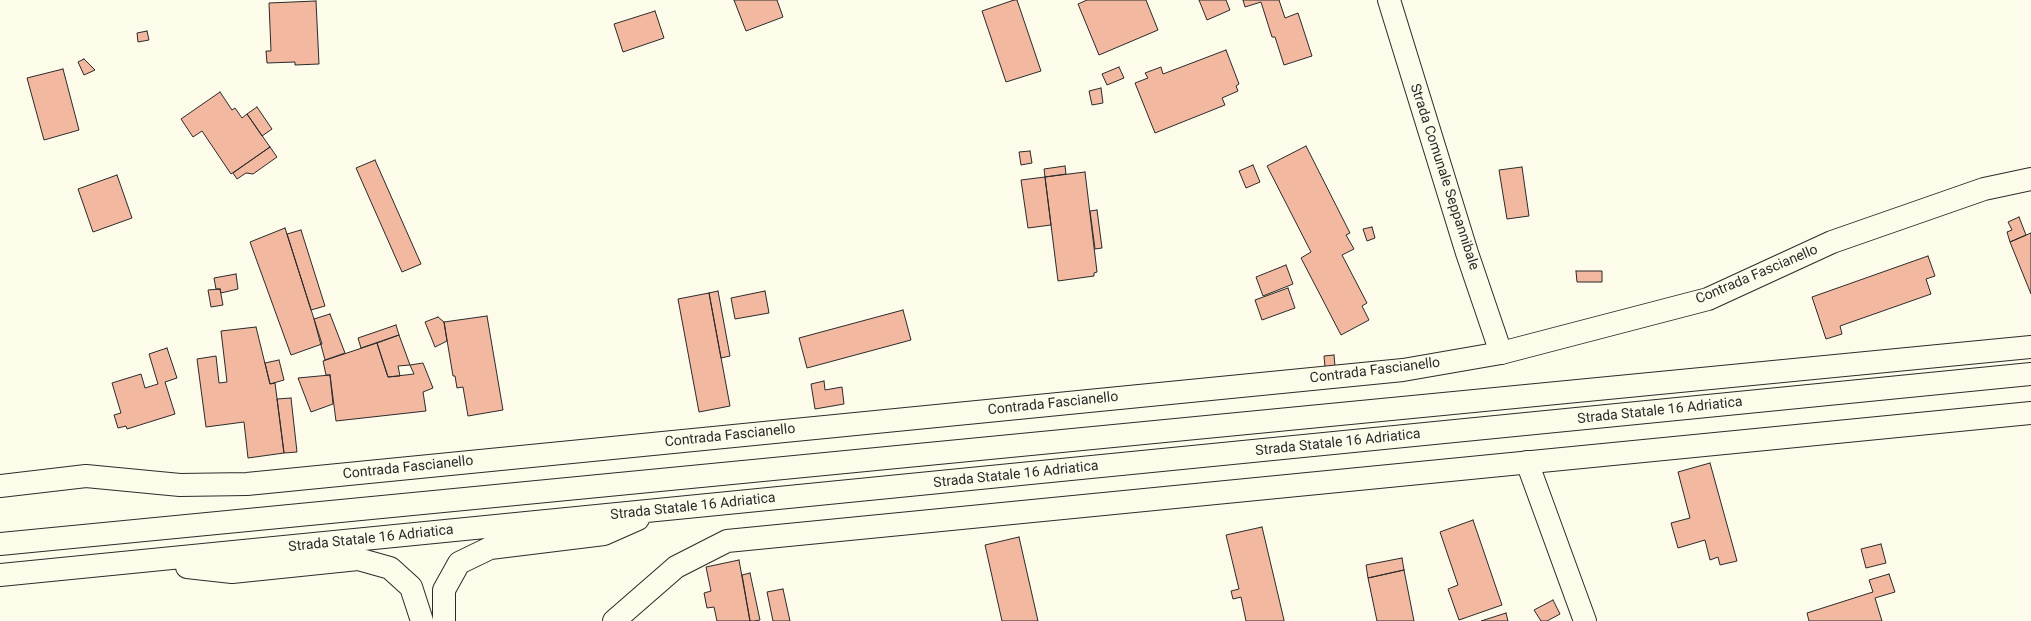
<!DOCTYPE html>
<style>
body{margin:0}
canvas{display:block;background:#fdfbea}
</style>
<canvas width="2031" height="621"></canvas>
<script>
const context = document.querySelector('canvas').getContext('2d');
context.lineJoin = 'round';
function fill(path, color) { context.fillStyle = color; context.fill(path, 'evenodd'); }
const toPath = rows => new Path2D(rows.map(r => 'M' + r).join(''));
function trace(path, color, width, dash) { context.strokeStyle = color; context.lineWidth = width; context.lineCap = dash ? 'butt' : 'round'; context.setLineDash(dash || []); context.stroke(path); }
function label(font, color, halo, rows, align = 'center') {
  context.font = font + ' Roboto,sans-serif'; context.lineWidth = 3; context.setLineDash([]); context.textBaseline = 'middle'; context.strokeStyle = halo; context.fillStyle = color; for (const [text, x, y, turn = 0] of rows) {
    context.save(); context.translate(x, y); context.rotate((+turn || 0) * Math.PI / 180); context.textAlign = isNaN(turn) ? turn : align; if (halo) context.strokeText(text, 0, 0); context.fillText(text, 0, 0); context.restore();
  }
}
const building = toPath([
 [734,0,777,0,783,17,746,31,734,0],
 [1014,0,1017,0,1041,71,1006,82,982,11,1014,0],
 [1087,0,1146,0,1158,30,1099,55,1078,4,1087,0],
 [1199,0,1226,0,1230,10,1207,20,1199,0],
 [1243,0,1279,0,1285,18,1298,13,1312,56,1284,65,1275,37,1272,37,1261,2,1245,7,1243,0],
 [316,1,319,64,295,65,295,62,267,63,266,51,271,51,269,3,316,1],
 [655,11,664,38,623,52,614,24,655,11],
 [147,31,149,40,138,42,137,33,147,31],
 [1226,50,1239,84,1236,86,1238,91,1222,98,1225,105,1155,133,1135,83,1148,78,1145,73,1161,67,1163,74,1226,50],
 [84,59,95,70,84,75,78,62,84,59],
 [1119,67,1124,78,1107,85,1102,74,1119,67],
 [63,69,79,130,44,140,27,78,63,69],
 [1101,88,1103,103,1092,105,1089,91,1101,88],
 [220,92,232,110,235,108,242,118,247,114,270,147,231,174,202,131,193,137,181,119,220,92],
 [257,107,272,129,262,136,247,114,257,107],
 [1306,146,1350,233,1346,235,1354,249,1342,255,1367,303,1362,306,1369,320,1341,335,1301,258,1311,252,1267,166,1306,146],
 [270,147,277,157,253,174,246,173,237,179,233,173,270,147],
 [1030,151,1032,163,1021,165,1019,152,1030,151],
 [375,160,421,264,402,272,356,168,375,160],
 [1253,165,1260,182,1246,188,1239,171,1253,165],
 [1065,166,1066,174,1045,177,1044,169,1065,166],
 [1522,167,1529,216,1507,219,1499,170,1522,167],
 [1085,172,1097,272,1094,273,1094,276,1058,281,1045,177,1085,172],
 [117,175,132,218,93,232,78,189,117,175],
 [1045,177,1051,225,1028,228,1021,180,1045,177],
 [1097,210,1102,248,1095,249,1090,211,1097,210],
 [2019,217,2026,235,2010,242,2007,232,2012,230,2008,222,2019,217],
 [1372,227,1375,238,1367,241,1363,229,1372,227],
 [285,228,322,344,291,355,250,242,285,228],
 [301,230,325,306,311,310,287,234,301,230],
 [2031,233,2031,294,2010,242,2031,233],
 [1928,256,1935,276,1926,279,1931,294,1840,326,1842,334,1826,339,1812,297,1928,256],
 [1286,265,1293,284,1263,296,1256,277,1286,265],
 [1576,271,1602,271,1602,282,1577,282,1576,271],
 [236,274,238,289,221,293,220,289,216,289,214,278,236,274],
 [1288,288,1295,308,1262,320,1255,300,1288,288],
 [220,289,223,305,211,307,208,290,220,289],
 [718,291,730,356,721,358,709,293,718,291],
 [765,291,769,313,735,319,731,298,765,291],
 [709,293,730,406,699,412,678,299,709,293],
 [903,310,911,340,807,368,799,338,903,310],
 [330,314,345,353,325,360,314,319,330,314],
 [487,316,503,410,468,416,463,387,457,388,455,376,453,376,444,322,487,316],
 [438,317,444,322,447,341,435,347,425,322,438,317],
 [396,325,399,335,361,348,358,338,396,325],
 [256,327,270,384,275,383,284,453,248,458,244,422,206,427,197,359,216,356,219,383,227,382,221,331,256,327],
 [399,335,410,365,398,366,400,376,388,377,377,343,399,335],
 [377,343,388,377,414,374,410,365,423,363,433,388,423,392,426,411,336,421,330,375,326,375,323,361,377,343],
 [167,348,177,378,165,382,175,414,127,429,126,426,118,428,114,415,121,413,112,383,141,374,145,388,158,384,149,354,167,348],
 [1334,355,1335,366,1325,367,1324,356,1334,355],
 [279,360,284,380,270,384,265,363,279,360],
 [330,375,333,404,311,412,298,378,330,375],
 [824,381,825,390,842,387,844,404,815,409,811,384,824,381],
 [291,398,297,452,284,453,277,399,291,398],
 [1710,463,1737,561,1720,565,1718,557,1710,560,1705,540,1678,548,1671,523,1690,518,1678,472,1710,463],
 [1473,520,1502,605,1459,620,1448,589,1458,585,1440,532,1473,520],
 [1262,527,1284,620,1284,621,1246,621,1241,597,1233,599,1231,591,1239,589,1226,535,1262,527],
 [1019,537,1038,621,1002,621,985,545,1019,537],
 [1881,544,1886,563,1866,568,1861,549,1881,544],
 [1402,558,1404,570,1368,578,1366,565,1402,558],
 [739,560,750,621,717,621,714,607,707,608,704,593,711,591,706,567,739,560],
 [1404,570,1414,621,1377,621,1368,578,1404,570],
 [750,573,760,620,754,621,750,621,742,575,750,573],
 [1889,574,1895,592,1875,598,1882,621,1809,621,1807,613,1873,592,1869,580,1889,574],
 [783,589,790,621,773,621,767,592,783,589],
 [1553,600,1560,614,1547,621,1541,621,1534,610,1553,600],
 [1506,613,1508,621,1481,621,1506,613]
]);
fill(building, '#f2b8a0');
trace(building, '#2b2b2b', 1);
const street = toPath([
 [1389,0,1467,253,1501,353],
 [1527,462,1585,621]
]);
const secondary = toPath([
 [0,486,86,476,180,485,247,484,1403,370,1501,353,1708,299,1832,242,1984,189,2031,179],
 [614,621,676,567,727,541,2031,413]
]);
const highway = toPath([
 [0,544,2031,347],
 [187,567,232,572,358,559,390,568,411,587,422,621],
 [0,575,2031,374],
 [444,621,444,590,459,563,490,548,604,534,638,519]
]);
trace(street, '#2b2b2b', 24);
trace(secondary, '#2b2b2b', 24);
trace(highway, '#2b2b2b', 24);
trace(street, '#fdfbea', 22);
trace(secondary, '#fdfbea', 22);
trace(highway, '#fdfbea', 22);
label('14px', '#2b2b2b', '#fdfbea', [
 ["Strada Comunale Seppannibale",1444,177,72],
 ["Contrada Fascianello",1757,275,-23],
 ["Contrada Fascianello",1375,371,-7],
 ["Contrada Fascianello",1053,404,-6],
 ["Strada Statale 16 Adriatica",1660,411,-6],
 ["Contrada Fascianello",730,436,-6],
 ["Strada Statale 16 Adriatica",1338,443,-6],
 ["Contrada Fascianello",408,468,-6],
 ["Strada Statale 16 Adriatica",1016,475,-6],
 ["Strada Statale 16 Adriatica",693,507,-6],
 ["Strada Statale 16 Adriatica",371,539,-6]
]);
</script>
